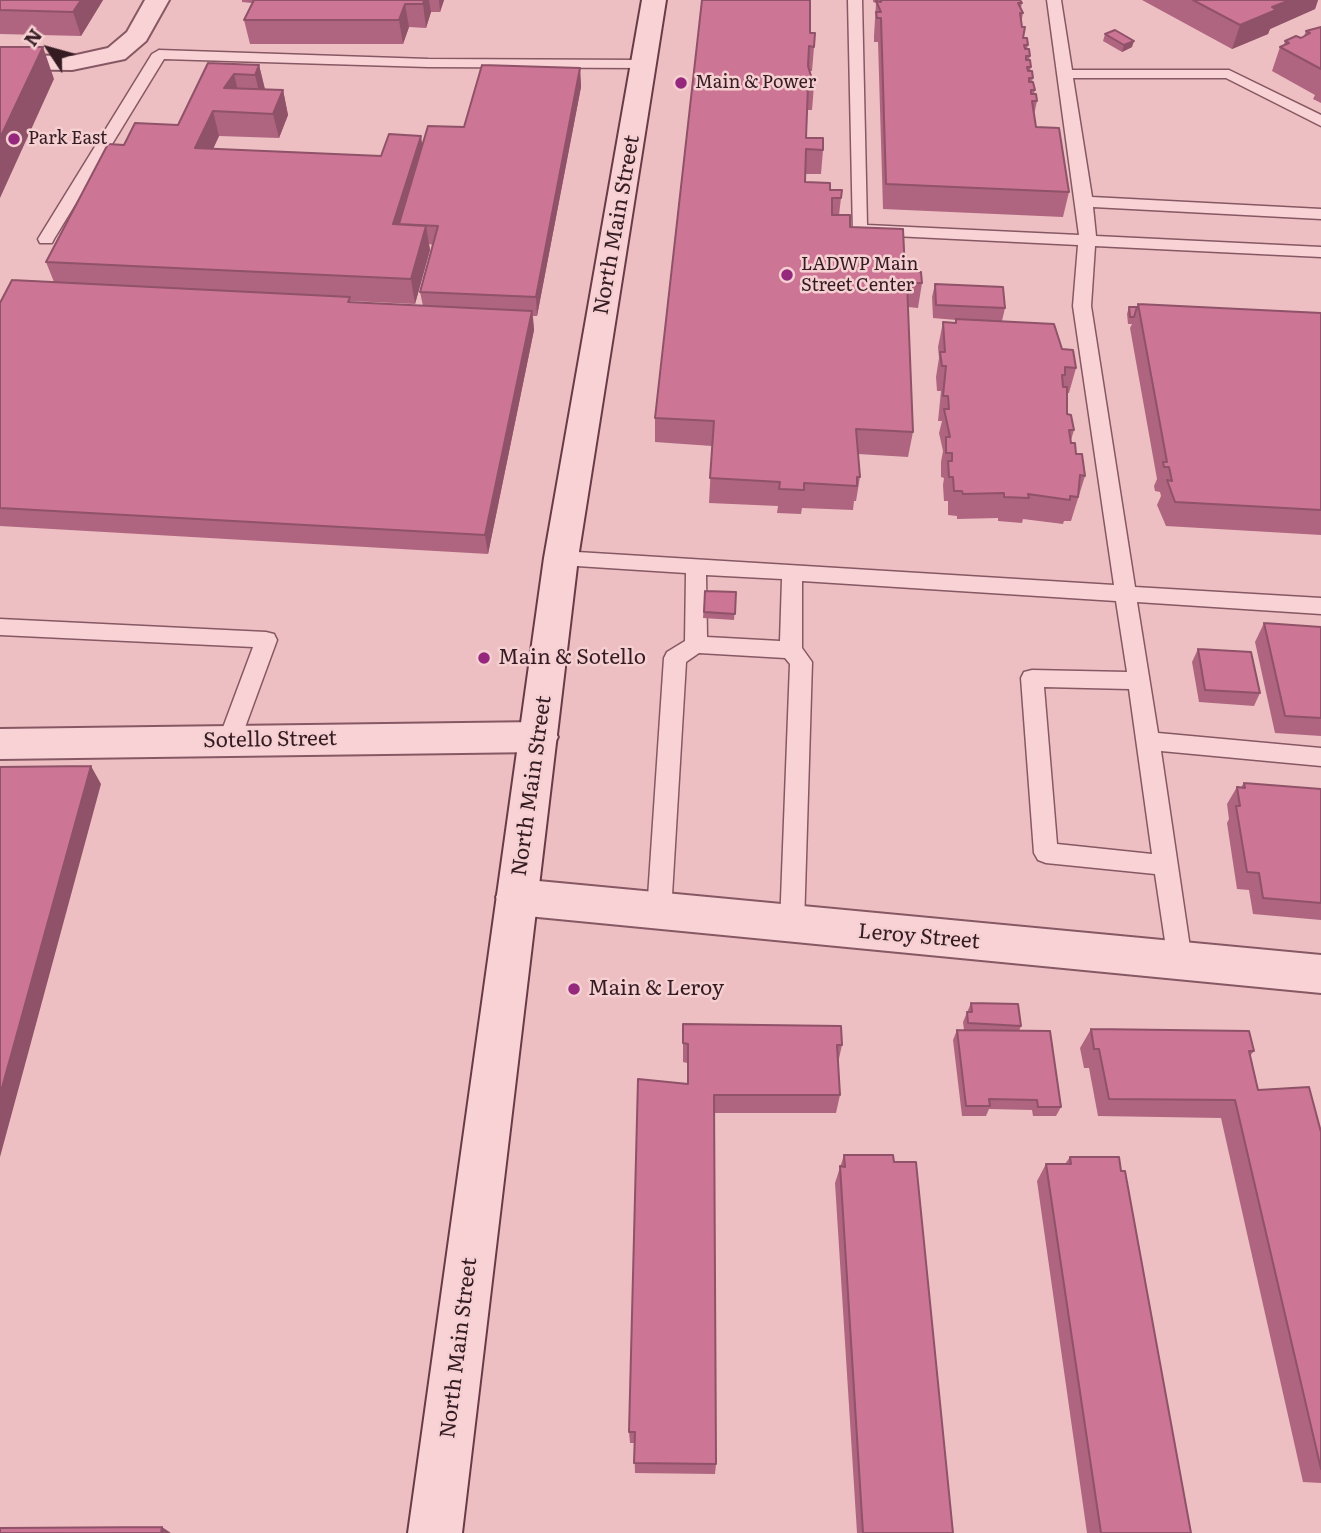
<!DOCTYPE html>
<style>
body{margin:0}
#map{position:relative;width:1321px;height:1533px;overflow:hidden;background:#edbfc2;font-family:Literata,serif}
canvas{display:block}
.north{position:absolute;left:14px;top:14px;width:70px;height:70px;-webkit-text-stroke:5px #f5cfd1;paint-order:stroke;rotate:306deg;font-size:19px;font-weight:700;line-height:28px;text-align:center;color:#351c23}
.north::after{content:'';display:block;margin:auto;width:24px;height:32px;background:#351c23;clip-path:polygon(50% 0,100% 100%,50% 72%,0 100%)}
</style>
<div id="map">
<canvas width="1321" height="1533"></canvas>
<div class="north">N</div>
</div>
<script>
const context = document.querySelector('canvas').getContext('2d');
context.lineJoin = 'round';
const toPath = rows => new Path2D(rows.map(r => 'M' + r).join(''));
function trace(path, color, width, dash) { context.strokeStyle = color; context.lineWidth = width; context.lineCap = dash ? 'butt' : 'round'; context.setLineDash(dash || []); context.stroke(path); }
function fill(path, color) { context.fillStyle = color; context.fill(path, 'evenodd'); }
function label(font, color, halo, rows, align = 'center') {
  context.font = font + ' Literata,serif'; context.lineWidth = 5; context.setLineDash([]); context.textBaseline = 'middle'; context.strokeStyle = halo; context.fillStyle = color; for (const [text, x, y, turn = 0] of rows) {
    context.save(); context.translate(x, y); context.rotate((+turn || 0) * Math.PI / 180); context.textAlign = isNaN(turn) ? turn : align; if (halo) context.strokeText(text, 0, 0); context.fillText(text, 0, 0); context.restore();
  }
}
const lane = toPath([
 [848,0,862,0,867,225,1079,235,1047,0,1061,0,1072,70,1229,70,1321,115,1321,126,1226,78,1073,78,1092,197,1321,209,1321,219,1093,207,1096,236,1321,247,1321,257,1095,246,1091,306,1135,587,1321,598,1321,614,1137,602,1158,733,1321,748,1321,766,1161,751,1192,961,1189,969,1180,972,1171,969,1168,961,1155,874,1046,863,1038,860,1034,853,1021,678,1024,672,1032,670,1127,672,1116,601,802,581,802,648,812,662,804,925,801,933,792,936,783,933,780,925,790,664,785,658,699,653,686,662,671,912,668,919,659,923,650,919,647,912,664,658,667,652,685,641,686,573,561,565,554,563,551,558,554,553,561,551,1114,585,1073,306,1078,245,853,234,848,0],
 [706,575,782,579,780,641,707,637,706,575],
 [1044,687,1129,689,1152,854,1057,844,1044,687],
 [159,50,428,59,644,60,651,64,644,68,428,67,164,59,54,239,52,243,40,243,38,239,152,54,159,50],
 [0,619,266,632,274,634,277,640,240,741,237,747,229,750,221,747,218,741,253,647,0,635,0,619]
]);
const street = toPath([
 [145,0,169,0,146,41,125,59,72,70,0,69,0,55,72,56,108,48,127,32,145,0],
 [539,722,552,726,558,737,552,748,539,752,0,759,0,729,539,722],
 [517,879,1321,955,1321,993,517,915,502,909,496,897,502,885,517,879]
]);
const secondary = toPath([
 [642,0,666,0,578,558,462,1533,408,1533,544,558,642,0]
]);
trace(lane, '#865863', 3);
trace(street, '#865863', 4);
trace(secondary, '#683b47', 4);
fill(lane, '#f8d2d5');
fill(street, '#f8d2d5');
fill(secondary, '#f8d2d5');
fill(toPath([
 [0,0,103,0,81,36,0,34],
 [242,0,444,0,440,12,431,12,426,28,409,27,403,44,250,44,244,20,252,3,242,2],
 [873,0,1020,0,1022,3,1021,8,1023,13,1021,24,1023,38,1028,45,1027,49,1030,56,1029,60,1031,67,1030,71,1033,78,1032,82,1035,90,1034,94,1037,101,1034,115,1036,127,1069,192,1063,217,883,209,878,42,874,42,874,36,876,3,873,2],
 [1142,0,1318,0,1315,9,1270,29,1268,34,1232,49],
 [1321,27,1321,103,1313,99,1315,95,1272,71,1280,47,1284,45,1285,41,1301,38,1304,36,1306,31],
 [810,33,814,47,812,71,810,71,814,86,812,110,807,110,806,138,823,150,821,174,805,174,805,182,830,190,841,198,839,215,850,227,905,271,922,283,918,308,908,307,913,432,908,457,858,454,860,477,856,501,854,501,853,510,802,508,801,514,777,513,778,506,709,503,712,446,655,442,655,418],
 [1105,34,1132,47,1122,52,1103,41],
 [208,63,259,65,265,89,283,90,288,115,279,138,219,136,213,149,381,156,421,136,422,146,464,127,580,68,581,87,537,316,533,316,534,330,488,554,0,526,0,303,54,282,46,262,124,145,178,125],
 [429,244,433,245,420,292,423,306,351,302,351,301,415,304,430,250],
 [935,284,1005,308,1002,321,1062,349,1076,368,1069,393,1067,393,1067,414,1074,430,1071,440,1071,443,1085,476,1071,521,1064,521,1063,524,1023,519,1022,523,998,521,998,518,957,519,957,516,948,515,948,501,944,501,943,485,944,478,941,477,941,462,943,451,939,433,942,421,938,421,941,391,937,391,936,377,939,358,938,347,943,322,955,323,956,320,933,318,932,297],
 [1138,304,1321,313,1321,535,1166,526,1157,505,1161,496,1160,492,1155,491,1154,486,1157,479,1130,328,1132,324,1128,324,1127,314,1129,307,1137,307],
 [705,591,736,592,734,620,703,618],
 [1264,623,1321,627,1321,736,1275,733,1255,642],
 [1198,649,1260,693,1254,706,1199,702,1192,662],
 [1244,783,1321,789,1321,920,1253,914,1249,890,1237,889,1227,823,1229,819,1227,804,1237,787,1241,787],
 [971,1003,1021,1026,1019,1031,1061,1107,1056,1116,1033,1116,1032,1110,989,1109,986,1116,962,1116,953,1040,957,1030,964,1030,963,1022],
 [683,1024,842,1045,838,1063,840,1095,836,1113,714,1113,716,1464,715,1474,635,1473,634,1443,630,1443,629,1432,687,1084,687,1063,683,1062],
 [1091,1029,1254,1051,1250,1056,1258,1090,1321,1132,1321,1483,1303,1482,1221,1118,1098,1116,1089,1068,1084,1068,1080,1048],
 [844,1155,953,1533,857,1533,835,1183],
 [1070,1157,1191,1533,1087,1533,1037,1181,1046,1164,1065,1164]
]), '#af657f');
fill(toPath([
 [81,0,103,0,81,36,73,12],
 [424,0,429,0,431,12,426,28,423,4],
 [439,0,444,0,440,12],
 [1290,0,1318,0,1315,9,1270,29,1268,34,1232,49,1240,25,1272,7],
 [405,4,409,27,403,44,399,20],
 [1134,41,1132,47,1122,52,1124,45],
 [43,47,54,79,0,198,0,138],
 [259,65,265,90,261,100,255,75],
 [580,68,581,87,537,316,536,297],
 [234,74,240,99,224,88],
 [283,90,288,115,279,138,273,114],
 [213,111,219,136,202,173,195,148],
 [421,136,424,160,401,237,393,224],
 [426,226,430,250,415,304,411,279],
 [532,311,534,330,488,554,485,535],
 [91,766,101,784,0,1157,0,1095],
 [162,1527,171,1533,161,1533]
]), '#8f5268');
const building = toPath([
 [0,0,81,0,73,12,0,10,0,0],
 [254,0,424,0,423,4,405,4,399,20,244,20,254,0],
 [702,0,810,0,810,33,815,33,814,47,809,46,808,66,814,86,808,86,806,138,823,138,823,150,806,149,805,182,830,183,830,190,842,190,841,198,832,198,832,215,850,215,850,227,903,229,905,271,921,272,922,283,907,283,913,432,856,429,860,477,857,477,857,486,804,483,804,490,779,489,780,482,710,478,714,421,655,418,702,0],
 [881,0,1020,0,1022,3,1018,3,1023,13,1020,13,1022,27,1025,27,1023,38,1027,38,1028,45,1024,45,1025,49,1029,49,1030,56,1026,56,1026,60,1030,60,1031,67,1027,67,1028,71,1032,71,1033,78,1029,78,1029,82,1033,82,1035,90,1031,90,1031,94,1036,94,1037,101,1032,101,1036,127,1059,128,1069,192,886,184,881,18,877,18,876,12,881,12,876,1,881,2,881,0],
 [1193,0,1290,0,1272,7,1276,10,1240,25,1193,0],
 [1321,27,1321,69,1280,47,1289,43,1285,41,1296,36,1301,38,1310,33,1306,31,1321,27],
 [1115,30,1134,41,1124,45,1105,34,1115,30],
 [0,47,43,47,0,138,0,47],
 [208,63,259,65,255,75,234,74,224,88,283,90,273,114,213,111,195,148,381,156,389,134,421,136,393,224,426,226,411,279,46,262,108,144,124,145,135,123,178,125,208,63],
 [482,65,580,68,536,297,420,292,438,226,399,224,428,126,464,127,482,65],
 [12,280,350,297,348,302,532,311,485,535,0,508,0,303,12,280],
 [935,284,1003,287,1005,308,936,305,935,284],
 [1138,304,1321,313,1321,510,1175,502,1167,480,1172,481,1169,467,1164,467,1163,462,1167,462,1138,304],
 [1129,307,1137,307,1134,317,1130,317,1129,307],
 [956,319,1054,324,1062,349,1073,350,1076,368,1065,367,1065,375,1062,375,1063,387,1067,387,1067,414,1071,415,1074,430,1069,430,1071,443,1075,443,1076,454,1082,454,1085,476,1080,475,1078,497,1070,496,1070,500,1028,494,1029,498,1004,497,1004,493,963,494,962,491,954,491,953,477,949,477,948,461,952,461,952,453,946,453,946,437,950,437,944,409,949,409,948,396,943,396,946,366,942,366,940,352,945,352,943,322,956,323,956,319],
 [705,591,736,592,735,614,704,612,705,591],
 [1264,623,1321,627,1321,718,1285,716,1264,623],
 [1198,649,1251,652,1260,693,1205,690,1198,649],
 [91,766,0,1095,0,767,91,766],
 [1244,783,1321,789,1321,903,1263,898,1259,873,1247,872,1236,806,1240,806,1237,787,1245,788,1244,783],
 [971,1003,1018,1004,1021,1026,968,1023,967,1012,972,1012,971,1003],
 [683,1024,841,1026,842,1045,837,1045,840,1095,714,1095,716,1464,634,1463,635,1432,629,1432,638,1079,688,1084,688,1044,683,1043,683,1024],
 [1091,1029,1249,1031,1254,1051,1249,1051,1258,1090,1309,1087,1321,1132,1321,1469,1235,1100,1109,1099,1099,1049,1094,1049,1091,1029],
 [957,1030,1050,1031,1061,1107,1038,1107,1037,1100,989,1099,990,1106,966,1106,957,1030],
 [844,1155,893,1155,894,1162,916,1162,953,1533,863,1533,840,1166,845,1167,844,1155],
 [1070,1157,1119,1157,1121,1171,1125,1171,1191,1533,1101,1533,1046,1164,1071,1164,1070,1157],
 [162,1527,161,1533,0,1533,0,1528,162,1527]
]);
fill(building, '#cc7594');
trace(building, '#8f5268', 2);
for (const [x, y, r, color] of [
 [681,83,7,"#95287c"],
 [14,139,7,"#95287c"],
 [787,275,7,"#95287c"],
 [484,658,7,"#95287c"],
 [574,989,7,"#95287c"]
]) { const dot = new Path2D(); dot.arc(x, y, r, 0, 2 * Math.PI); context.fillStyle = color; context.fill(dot); trace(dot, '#f5cfd1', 2.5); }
label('18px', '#351c23', '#f5cfd1', [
 ["Main & Power",695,83],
 ["Park East",28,139],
 ["LADWP Main",801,265],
 ["Street Center",801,286]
], 'left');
label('21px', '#351c23', '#f5cfd1', [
 ["North Main Street",617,225,-80],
 ["Sotello Street",270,740,-1],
 ["North Main Street",532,786,-82],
 ["Leroy Street",919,937,5],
 ["North Main Street",459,1348,-83]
]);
label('21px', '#351c23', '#f5cfd1', [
 ["Main & Sotello",498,658],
 ["Main & Leroy",588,989]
], 'left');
</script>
